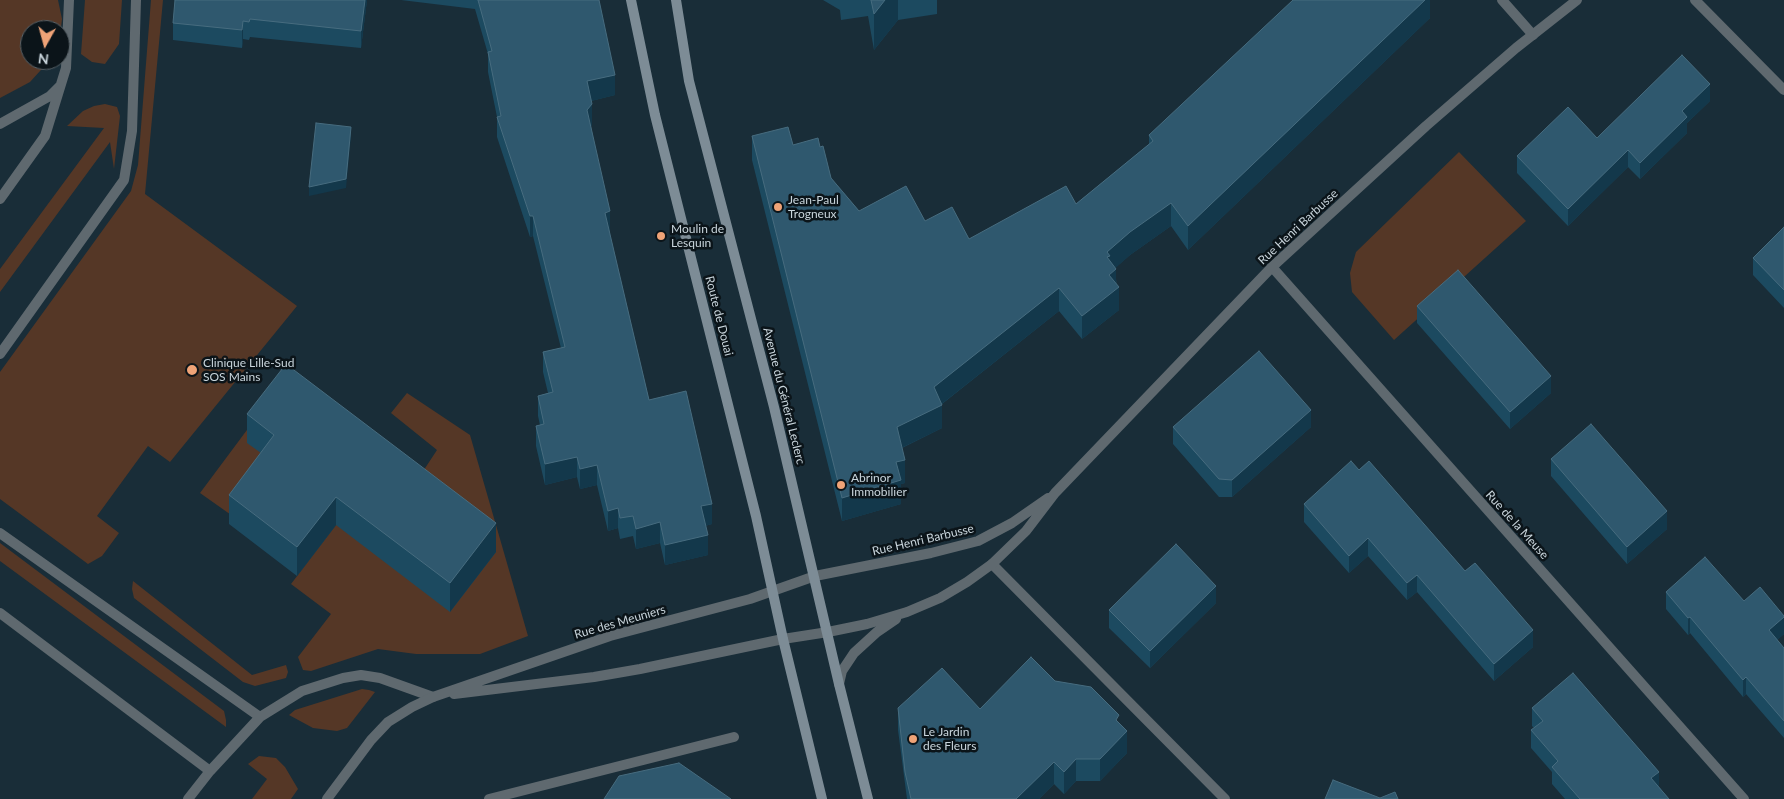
<!DOCTYPE html>
<meta charset="utf-8">
<style>
body{margin:0}
#map{position:relative;width:1784px;height:799px;overflow:hidden;background:#192d38;font-family:Lato,sans-serif}
canvas{display:block}
.north{position:absolute;left:20px;top:20px;width:50px;height:50px;box-sizing:border-box;background:#0b1419;border:1px solid #576167;border-radius:50%;rotate:187deg;font-size:14px;font-weight:700;line-height:20px;text-align:center;color:#c9d5dc}
.north::after{content:'';display:block;margin:auto;width:18px;height:22px;background:#efa377;clip-path:polygon(50% 0,100% 100%,50% 72%,0 100%)}
</style>
<div id="map">
<canvas width="1784" height="799"></canvas>
<div class="north">N</div>
</div>
<script>
const context = document.querySelector('canvas').getContext('2d');
context.lineJoin = 'round';
function fill(path, color) { context.fillStyle = color; context.fill(path, 'evenodd'); }
const toPath = rows => new Path2D(rows.map(r => 'M' + r).join(''));
function trace(path, color, width, dash) { context.strokeStyle = color; context.lineWidth = width; context.lineCap = dash ? 'butt' : 'round'; context.setLineDash(dash || []); context.stroke(path); }
function label(font, color, halo, rows, align = 'center') {
  context.font = font + ' Lato,sans-serif'; context.lineWidth = 5; context.setLineDash([]); context.textBaseline = 'middle'; context.strokeStyle = halo; context.fillStyle = color; for (const [text, x, y, turn = 0] of rows) {
    context.save(); context.translate(x, y); context.rotate((+turn || 0) * Math.PI / 180); context.textAlign = isNaN(turn) ? turn : align; if (halo) context.strokeText(text, 0, 0); context.fillText(text, 0, 0); context.restore();
  }
}
fill(toPath([
 [0,0,58,0,62,19,60,35,60,30,30,30,30,60,50,60,30,82,0,98],
 [85,0,122,0,119,44,105,64,92,62,81,54],
 [151,0,163,0,145,194,297,306,170,462,148,446,97,516,119,533,102,556,88,564,0,499,0,372,131,191,138,165],
 [105,104,117,107,120,116,114,169,110,142,0,292,0,269,104,128,67,126,83,111,94,106],
 [1459,152,1526,221,1394,340,1352,292,1350,273,1356,252],
 [279,387,277,466,234,517,200,493],
 [407,393,470,435,528,636,480,654,416,654,378,649,311,671,303,670,298,657,331,614,291,584,336,525,412,488,437,450,391,413],
 [0,543,224,711,226,720,226,727,0,561],
 [133,581,252,675,286,665,288,672,286,678,255,686,243,682,134,598,132,589],
 [362,689,369,690,375,692,347,728,337,731,313,728,289,715,295,710],
 [259,756,276,758,285,767,298,789,291,799,252,799,267,779,248,764]
]), '#553726');
trace(toPath([
 [1502,0,1533,35],
 [0,124,50,96,60,86],
 [0,199,45,136,66,68,69,0],
 [0,354,124,180,132,131,136,0],
 [0,533,260,717],
 [992,564,1225,799],
 [0,613,210,771],
 [188,799,210,771,260,717,302,691,343,678,361,675,380,678,433,697],
 [489,799,734,737]
]), '#5f696f', 10);
trace(toPath([
 [1695,0,1784,90],
 [1272,267,1744,799],
 [454,694,594,677,640,669,783,639,828,632],
 [327,799,371,740,388,722,412,707,433,697,610,636,750,599,815,576]
]), '#5f696f', 10);
trace(toPath([
 [815,576,931,553,978,541,1012,523,1048,498],
 [828,632,867,624,907,612,940,598,967,582,992,564,1026,531,1055,493,1272,267,1426,126,1516,48,1577,0],
 [839,684,842,671,854,653,877,632,896,619]
]), '#5f696f', 10);
trace(toPath([
 [631,0,655,115,756,516,783,639,822,799],
 [676,0,689,81,774,407,839,684,868,799]
]), '#7d8c96', 10);
fill(toPath([
 [175,0,367,0,361,48,250,37,249,40,243,39,242,48,173,40,173,23],
 [401,0,599,0,615,95,591,101,592,125,591,126,610,232,609,232,649,400,712,524,705,526,708,555,665,565,660,543,636,549,633,536,620,539,618,528,608,531,597,485,580,489,577,477,545,485,536,446,536,426,540,425,538,416,538,396,548,393,543,372,543,352,561,348,533,236,530,237,497,137,497,117,488,72,488,54,475,9],
 [823,0,937,0,937,14,898,20,874,50,868,16,841,20,840,10],
 [1430,0,1430,18,1188,250,1171,226,1130,255,1115,268,1119,310,1082,339,1059,311,942,404,942,428,902,448,905,483,901,484,901,504,842,521,752,160,752,136,793,145,820,147,831,178,859,211,925,221,969,239,1076,204,1149,144,1149,135],
 [1710,101,1687,123,1687,133,1640,179,1628,167,1568,226,1517,173,1517,156,1597,138],
 [1784,227,1784,308,1753,275,1753,258],
 [1417,306,1551,393,1510,429,1417,323],
 [247,414,496,552,450,612,336,525,297,576,229,524,229,495,261,453,247,443],
 [1173,427,1311,427,1232,497,1219,497,1173,444],
 [1551,459,1667,529,1627,564,1551,476],
 [1359,470,1465,571,1533,647,1494,681,1417,592,1407,600,1368,556,1349,573,1304,522,1304,504],
 [1666,592,1744,601,1784,616,1784,634,1777,640,1784,648,1784,738,1746,694,1743,697,1690,633,1688,635,1666,609],
 [1216,603,1150,668,1109,628,1109,610],
 [1055,681,1119,723,1127,753,1100,781,1076,781,1064,794,1054,784,1039,799,907,799,898,730,898,708,980,709],
 [1532,708,1659,787,1669,799,1565,799,1552,784,1552,772,1531,748,1531,730,1534,728,1532,726]
]), '#1c4a60');
fill(toPath([
 [365,0,367,0,361,48,361,31],
 [885,0,898,0,898,20,874,50,874,14],
 [1425,0,1430,0,1430,18,1188,250,1188,226],
 [243,21,243,39,242,48,242,30],
 [615,75,615,95,587,102,587,81],
 [1710,84,1710,101,1687,123,1687,133,1640,179,1640,163,1682,111],
 [592,104,592,125,587,131,587,110],
 [351,127,351,136,346,188,309,196,309,187],
 [1628,150,1628,167,1568,226,1568,209],
 [1171,203,1171,226,1130,255,1110,273,1116,269,1116,289,1119,287,1119,310,1082,339,1082,316,1107,252,1130,232],
 [610,211,610,232,605,233,605,213],
 [530,216,533,216,533,236,530,237],
 [1059,288,1059,311,939,406,942,405,942,428,897,450,897,427,934,387],
 [1551,376,1551,393,1510,429,1510,412],
 [1311,410,1311,427,1232,497,1232,480],
 [577,457,577,477,545,485,545,464],
 [905,460,905,483,901,484,901,504,842,521,842,498,896,462],
 [597,465,597,485,580,489,580,469],
 [336,497,336,525,297,576,297,547],
 [712,504,712,524,701,527,701,506],
 [618,508,618,528,608,531,608,511],
 [1667,511,1667,529,1627,564,1627,547],
 [660,522,660,543,636,549,636,529],
 [496,523,496,552,450,612,450,583],
 [708,535,708,555,665,565,665,545],
 [1368,538,1368,556,1349,573,1349,556],
 [1417,575,1417,592,1407,600,1407,583],
 [1216,586,1216,603,1150,668,1150,651],
 [1690,617,1690,633,1688,635,1688,618],
 [1784,617,1784,634,1769,647,1769,630],
 [1533,630,1533,647,1494,681,1494,664],
 [1746,677,1746,694,1743,697,1743,680],
 [1127,731,1127,753,1100,781,1100,759],
 [1076,759,1076,781,1064,794,1064,772],
 [1054,762,1054,784,1039,799,1016,799],
 [1659,772,1659,789,1651,778]
]), '#13384b');
const building = toPath([
 [175,0,365,0,361,31,250,19,249,22,243,21,242,30,173,23,175,0],
 [478,0,599,0,615,75,587,81,592,104,587,110,610,211,605,213,649,400,686,391,712,504,701,506,708,535,665,545,660,522,636,529,633,516,620,518,618,508,608,511,597,465,580,469,577,457,545,464,536,426,544,424,538,396,553,392,543,352,565,347,533,216,530,216,497,117,501,116,488,52,492,51,478,0],
 [871,0,885,0,874,14,871,0],
 [1293,0,1425,0,1188,226,1171,203,1130,232,1107,252,1110,256,1107,257,1116,269,1109,275,1119,287,1082,316,1059,288,934,387,942,405,897,427,905,460,896,462,901,480,842,498,752,136,788,127,793,145,818,138,820,147,823,146,831,178,859,211,906,186,925,221,952,207,969,239,1066,186,1076,204,1153,141,1149,135,1293,0],
 [1682,55,1710,84,1682,111,1687,117,1640,163,1628,150,1568,209,1517,156,1568,107,1597,138,1682,55],
 [316,123,351,127,346,179,309,187,316,123],
 [1784,227,1784,290,1753,258,1784,227],
 [1458,270,1551,376,1510,412,1417,306,1458,270],
 [1259,351,1311,410,1232,480,1219,479,1173,427,1259,351],
 [286,364,496,523,450,583,336,497,297,547,229,495,274,435,247,414,286,364],
 [1591,424,1667,511,1627,547,1551,459,1591,424],
 [1351,461,1359,470,1369,461,1465,571,1475,563,1533,630,1494,664,1417,575,1407,583,1368,538,1349,556,1304,504,1351,461],
 [1176,544,1216,586,1150,651,1109,610,1176,544],
 [1705,557,1744,601,1760,587,1784,616,1784,617,1769,630,1784,648,1784,721,1746,677,1743,680,1690,617,1688,618,1666,592,1705,557],
 [1031,657,1055,681,1091,687,1119,715,1116,720,1127,731,1100,759,1076,759,1064,772,1054,762,1016,799,911,799,905,772,898,708,942,668,980,709,1031,657],
 [1573,673,1659,772,1651,778,1669,799,1580,799,1552,767,1558,761,1531,730,1543,721,1532,708,1573,673],
 [679,763,731,799,604,799,619,776,679,763],
 [1333,780,1380,798,1395,792,1398,799,1325,799,1333,780]
]);
fill(building, '#2f586e');
trace(building, '#476c7f', 1);
for (const [x, y, r, color] of [
 [778,207,5,"#efa377"],
 [661,236,5,"#efa377"],
 [192,370,6,"#efa377"],
 [841,485,5,"#efa377"],
 [913,739,5,"#efa377"]
]) { const dot = new Path2D(); dot.arc(x, y, r, 0, 2 * Math.PI); context.fillStyle = color; context.fill(dot); trace(dot, '#0b1419', 2); }
label('12px', '#c9d5dc', '#0b1419', [
 ["Jean-Paul",788,200],
 ["Trogneux",788,214],
 ["Moulin de",671,229],
 ["Lesquin",671,243],
 ["Clinique Lille-Sud",203,363],
 ["SOS Mains",203,377],
 ["Abrinor",851,478],
 ["Immobilier",851,492],
 ["Le Jardin",923,732],
 ["des Fleurs",923,746]
], 'left');
label('12px', '#c9d5dc', '#0b1419', [
 ["Rue Henri Barbusse",1298,227,-43],
 ["Route de Douai",719,316,76],
 ["Avenue du Général Leclerc",784,396,76],
 ["Rue de la Meuse",1517,525,48],
 ["Rue Henri Barbusse",923,540,-13],
 ["Rue des Meuniers",620,622,-16]
]);
</script>
